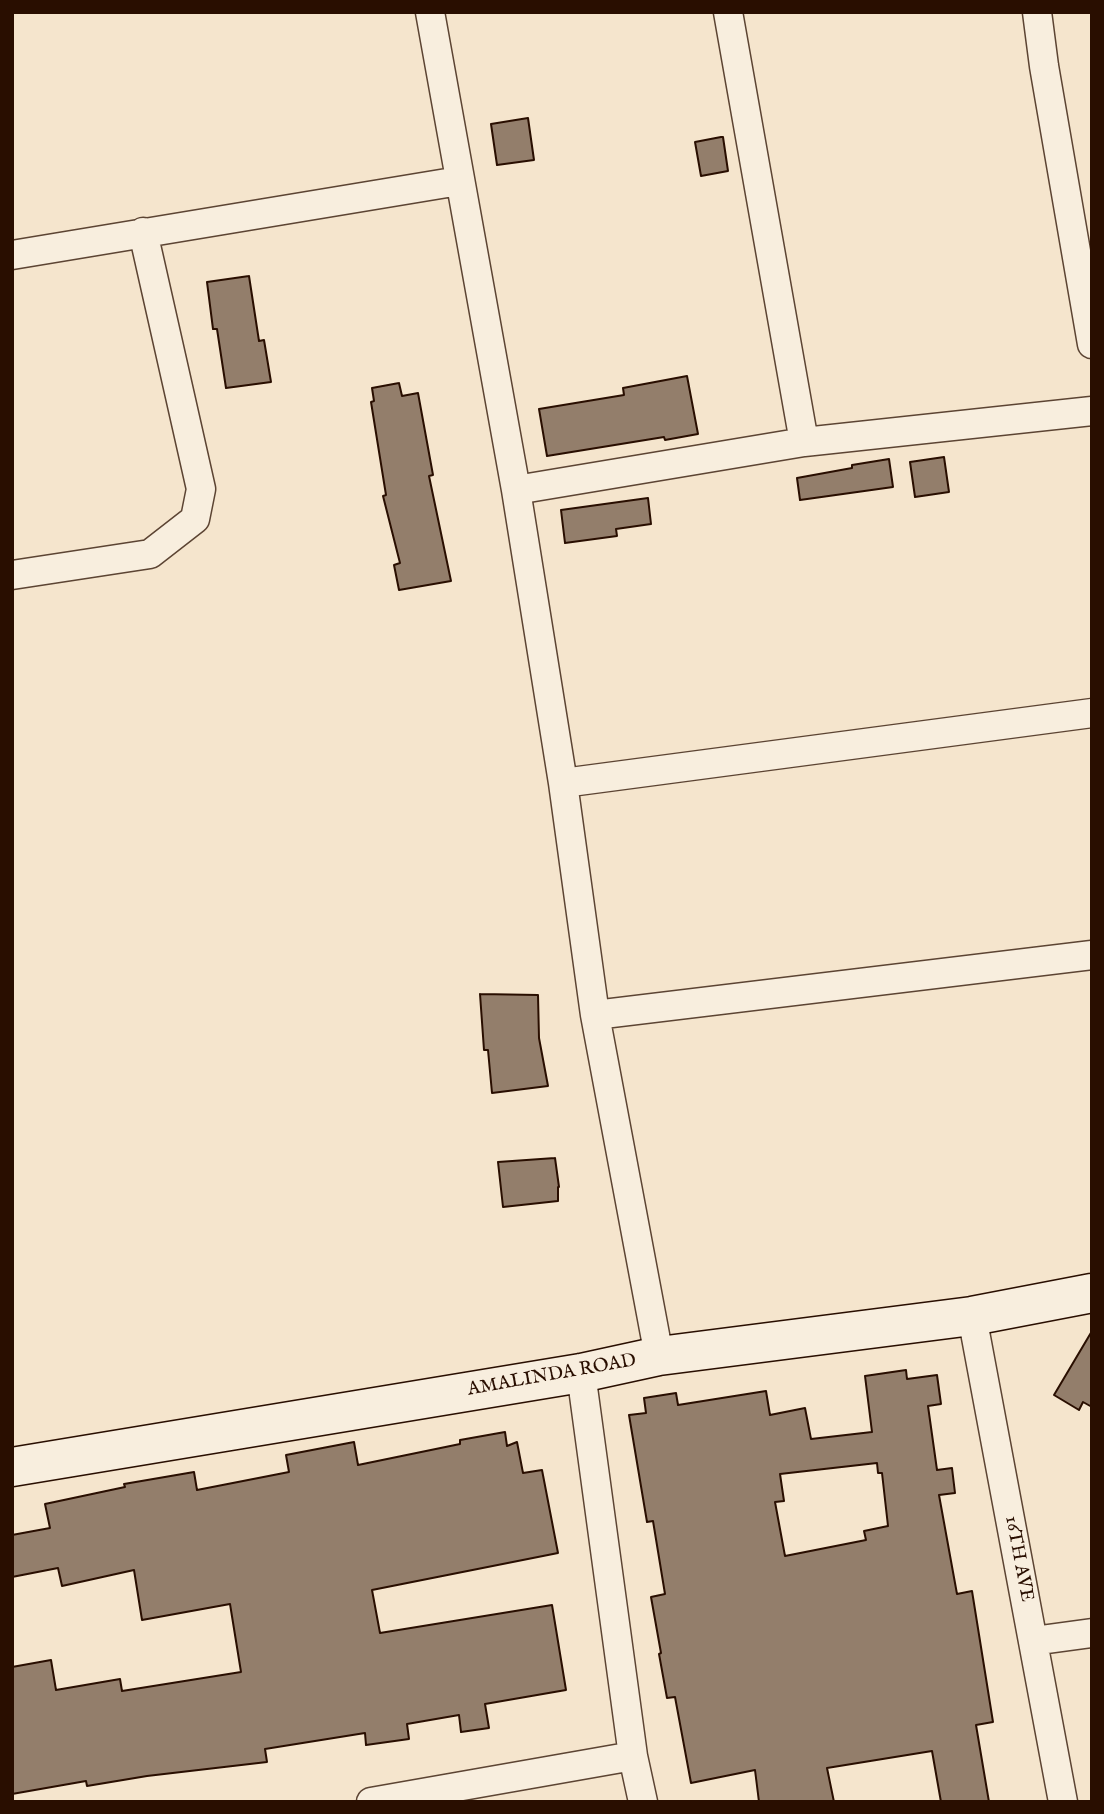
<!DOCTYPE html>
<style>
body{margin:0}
#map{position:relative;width:1104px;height:1814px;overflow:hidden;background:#f5e5cd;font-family:"IM FELL English",serif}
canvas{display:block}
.frame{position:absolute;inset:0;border:14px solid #290e00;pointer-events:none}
</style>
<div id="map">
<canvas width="1104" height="1814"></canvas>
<div class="frame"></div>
</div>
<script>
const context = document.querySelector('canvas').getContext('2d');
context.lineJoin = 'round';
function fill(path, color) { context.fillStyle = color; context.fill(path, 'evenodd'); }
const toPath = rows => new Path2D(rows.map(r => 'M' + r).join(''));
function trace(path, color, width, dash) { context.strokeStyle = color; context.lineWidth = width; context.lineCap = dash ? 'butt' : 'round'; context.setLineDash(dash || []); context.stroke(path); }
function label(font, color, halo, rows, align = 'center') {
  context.font = font + ' "IM FELL English",serif'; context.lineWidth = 5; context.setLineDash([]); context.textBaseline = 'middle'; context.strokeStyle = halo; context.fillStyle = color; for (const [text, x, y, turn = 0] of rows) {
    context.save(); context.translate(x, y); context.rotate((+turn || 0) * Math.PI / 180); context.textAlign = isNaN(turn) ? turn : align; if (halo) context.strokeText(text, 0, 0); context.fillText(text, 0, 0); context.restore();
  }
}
const building = toPath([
 [528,118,534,160,497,165,491,124,528,118],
 [721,137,723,137,728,171,701,176,695,142,721,137],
 [249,276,259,341,264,340,271,382,226,388,217,329,213,329,207,282,249,276],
 [687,376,698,434,665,440,664,437,547,456,539,409,624,395,623,388,687,376],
 [399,383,402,396,418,393,433,475,429,476,451,581,399,590,394,565,400,563,383,496,386,495,371,402,374,401,372,388,399,383],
 [944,457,949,492,915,497,910,462,944,457],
 [889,459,893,487,800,500,797,478,852,468,852,465,889,459],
 [648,498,651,524,616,529,617,536,565,543,561,510,648,498],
 [480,994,538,995,539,1038,548,1086,492,1093,488,1050,484,1050,480,994],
 [555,1158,559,1187,558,1187,558,1201,503,1207,498,1162,555,1158],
 [1092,1331,1092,1407,1083,1402,1079,1410,1054,1395,1092,1331],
 [906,1370,907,1379,937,1375,941,1404,928,1406,937,1470,952,1468,955,1493,939,1495,957,1594,972,1591,993,1722,976,1725,989,1802,941,1802,932,1751,827,1768,834,1802,759,1802,755,1770,691,1783,675,1697,667,1698,659,1654,661,1653,651,1597,665,1594,653,1521,647,1522,629,1415,646,1413,644,1398,676,1393,678,1405,766,1391,770,1415,805,1408,811,1439,872,1432,865,1376,906,1370],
 [877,1463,878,1473,882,1473,888,1526,864,1531,866,1540,785,1556,775,1502,784,1501,780,1474,877,1463],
 [505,1432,507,1446,517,1442,523,1473,542,1470,558,1553,372,1590,380,1633,552,1605,566,1690,485,1704,489,1728,461,1732,459,1715,407,1724,409,1739,366,1745,365,1733,265,1749,267,1762,147,1776,87,1786,86,1781,12,1794,12,1667,51,1660,56,1690,120,1679,122,1691,241,1672,230,1604,142,1620,134,1570,62,1586,58,1568,12,1577,12,1535,50,1528,45,1504,125,1487,124,1484,194,1472,197,1490,289,1472,286,1455,354,1442,358,1465,460,1444,460,1440,505,1432]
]);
fill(building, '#937e6b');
trace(building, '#290e00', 2);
const street = toPath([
 [430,12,516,490,563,783,595,1015,659,1356],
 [728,12,804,442],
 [1037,12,1044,66,1092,344],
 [12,255,459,181],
 [516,490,804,442,1092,411],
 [12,575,150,554,195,519,201,489,143,232],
 [563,783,1092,713],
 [595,1015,1092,955],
 [972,1316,1063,1802],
 [581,1373,633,1756,643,1802],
 [1033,1641,1092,1633],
 [371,1802,633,1756]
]);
const secondary = toPath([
 [12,1467,581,1373,659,1356,972,1316,1092,1293]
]);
trace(street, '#5c4433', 31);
trace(secondary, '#290e00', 41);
trace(street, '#f8eede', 28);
trace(secondary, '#f8eede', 38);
label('19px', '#290e00', '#f8eede', [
 ["AMALINDA ROAD",552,1376,-10],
 ["16TH AVE",1018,1559,79]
]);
</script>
